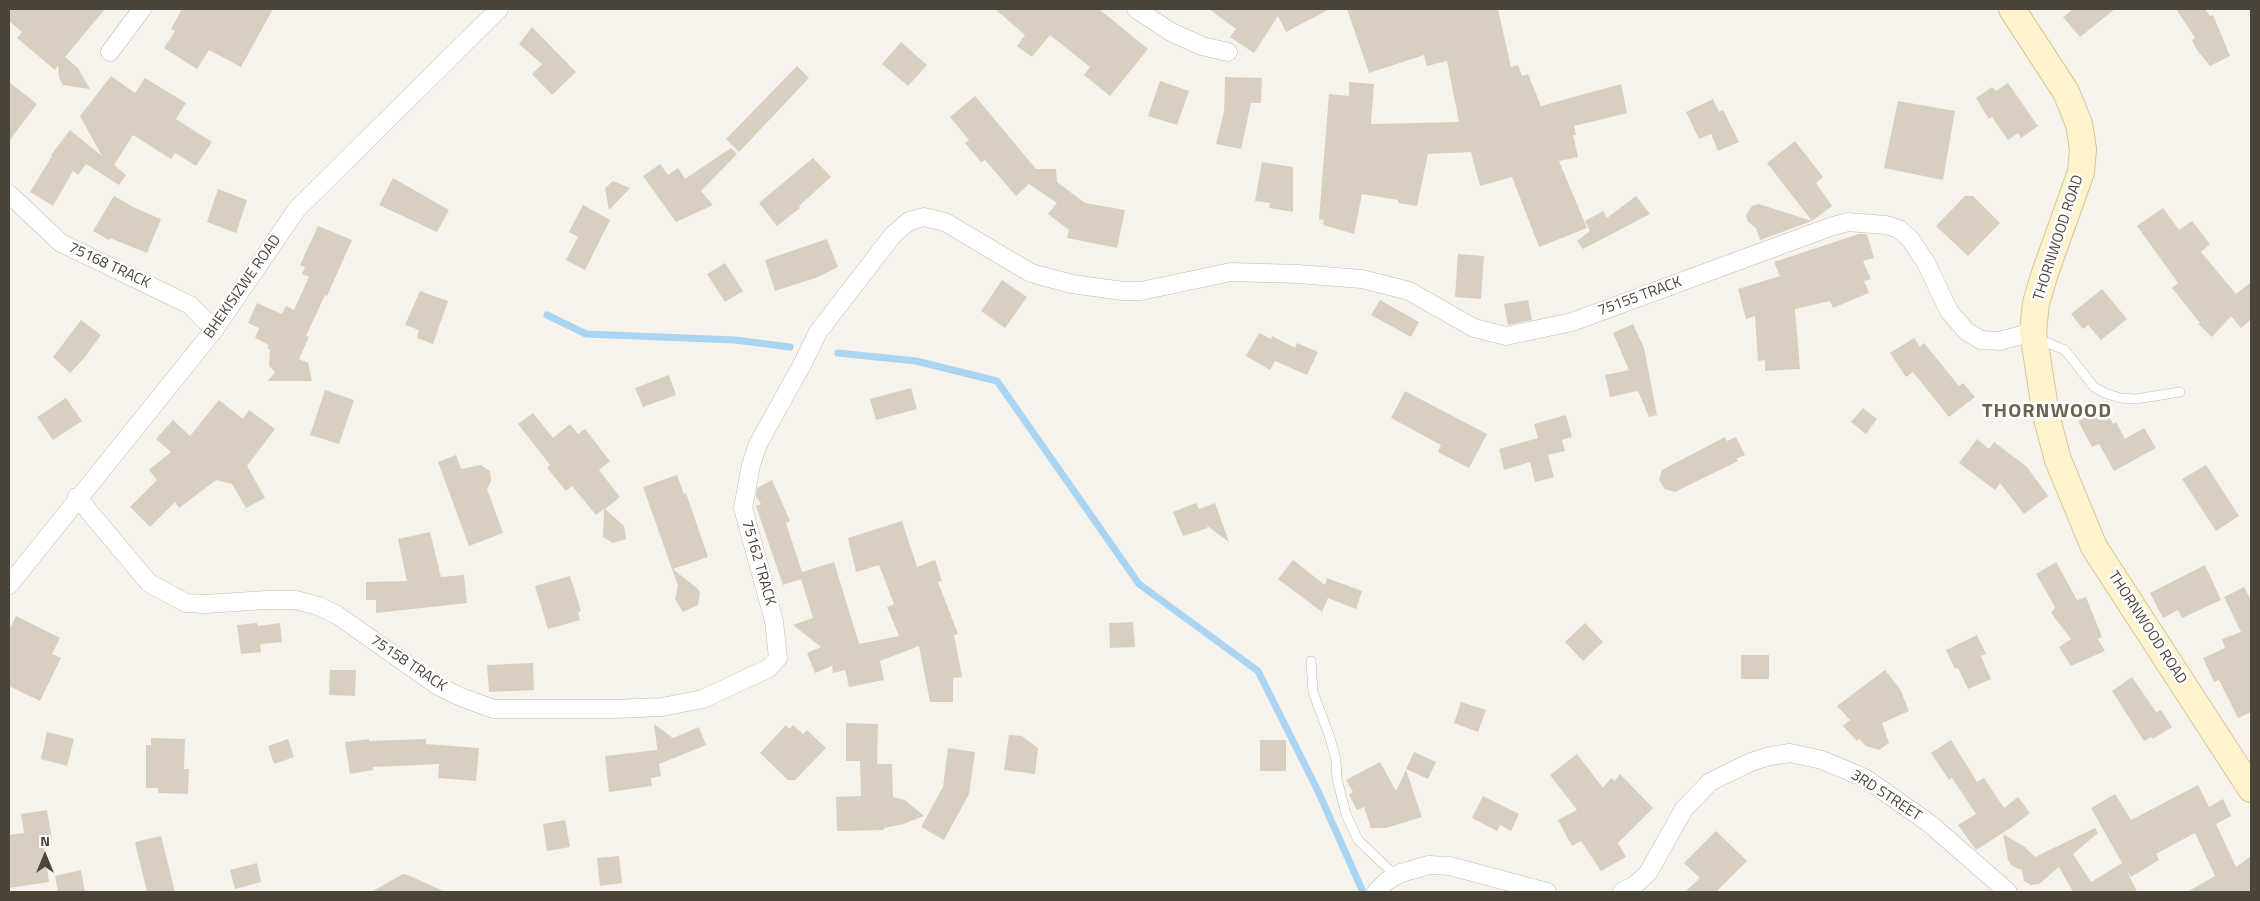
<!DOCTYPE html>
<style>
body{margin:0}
#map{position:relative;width:2260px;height:901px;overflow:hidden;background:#f6f3ec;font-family:"Titillium Web",sans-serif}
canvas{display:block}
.frame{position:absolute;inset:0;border:10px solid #4b4439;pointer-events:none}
.north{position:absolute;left:20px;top:831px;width:50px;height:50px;-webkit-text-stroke:4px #fff;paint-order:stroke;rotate:0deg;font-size:14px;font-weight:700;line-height:20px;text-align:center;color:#4b4439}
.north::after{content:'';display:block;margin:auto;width:18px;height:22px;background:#4b4439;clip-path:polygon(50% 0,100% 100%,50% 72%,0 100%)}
</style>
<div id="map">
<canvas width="2260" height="901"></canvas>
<div class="frame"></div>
<div class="north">N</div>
</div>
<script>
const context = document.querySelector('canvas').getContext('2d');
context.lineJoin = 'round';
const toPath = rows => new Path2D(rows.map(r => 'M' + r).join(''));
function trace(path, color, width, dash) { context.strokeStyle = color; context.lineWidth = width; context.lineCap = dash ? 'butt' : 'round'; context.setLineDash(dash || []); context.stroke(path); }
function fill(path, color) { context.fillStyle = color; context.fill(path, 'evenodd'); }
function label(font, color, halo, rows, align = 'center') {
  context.font = font + ' "Titillium Web",sans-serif'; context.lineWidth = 5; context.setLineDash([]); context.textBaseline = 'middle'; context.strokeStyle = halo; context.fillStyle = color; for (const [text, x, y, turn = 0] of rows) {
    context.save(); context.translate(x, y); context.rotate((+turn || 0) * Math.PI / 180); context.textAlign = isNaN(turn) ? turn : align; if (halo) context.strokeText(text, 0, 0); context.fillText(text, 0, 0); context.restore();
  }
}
trace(toPath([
 [547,315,586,334,735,340,790,347],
 [838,353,916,361,997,381,1139,584,1258,671,1318,791,1363,892]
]), '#a9d4f2', 7);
fill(toPath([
 [9,9,105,9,65,57,78,68,90,89,63,85,59,78,58,65,55,70,17,38,22,32,9,21],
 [182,9,273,9,241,67,209,50,197,69,164,48,175,31,171,29],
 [995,9,1099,9,1148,49,1110,96,1084,75,1090,67,1050,35,1032,57,1017,46,1025,35],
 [1209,9,1330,9,1286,32,1278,16,1254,53,1230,37,1236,29],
 [1347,9,1498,9,1511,67,1518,65,1522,76,1528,74,1541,106,1621,84,1627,113,1574,126,1576,135,1573,135,1578,157,1559,161,1587,228,1539,247,1512,177,1480,186,1471,152,1428,154,1417,206,1398,203,1398,200,1362,194,1354,234,1323,225,1324,220,1319,219,1329,94,1349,96,1349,82,1374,84,1371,124,1459,122,1447,61,1427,66,1424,55,1369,73],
 [2073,9,2115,9,2080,37,2063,17],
 [2176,9,2205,9,2210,16,2213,15,2230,56,2210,66,2197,50,2192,40,2195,38],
 [532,27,576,72,552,95,532,74,542,64,519,44],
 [901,42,927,65,908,86,882,64],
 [797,66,809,78,739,152,726,139],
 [111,76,135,93,145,78,186,103,176,119,212,142,196,166,175,153,171,159,133,135,114,165,126,175,119,185,86,164,78,175,73,171,53,206,30,192,52,156,51,155,70,130,102,156,80,116],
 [1225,77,1262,78,1261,103,1251,103,1241,149,1216,144,1224,112],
 [1160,81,1189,91,1177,125,1148,116],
 [9,82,37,104,9,141],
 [2008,83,2038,126,2021,138,2018,133,2008,140,1992,117,1989,119,1976,98,1992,87,1996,91],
 [975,96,1036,169,1056,169,1057,182,1085,203,1125,210,1117,248,1067,238,1069,230,1048,214,1057,203,1029,184,1016,196,985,160,981,162,965,143,969,140,950,117],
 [1713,99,1719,112,1723,110,1739,142,1718,151,1711,134,1699,139,1686,112],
 [1898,101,1955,111,1943,180,1884,168],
 [1795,141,1823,177,1816,183,1832,206,1812,221,1767,163],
 [731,148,737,154,701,191,713,205,676,222,643,176,660,164,668,175,678,168,685,179],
 [813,158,831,177,799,206,800,208,777,226,759,203],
 [1262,162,1293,167,1293,212,1269,208,1270,203,1255,201],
 [393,178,449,210,437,232,379,205],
 [613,181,630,188,609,210,605,188],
 [218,189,247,200,236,233,207,222],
 [114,196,135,208,161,219,147,253,110,238,109,240,93,231],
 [1636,196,1650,214,1583,249,1577,241,1590,231,1585,221,1603,211,1607,218],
 [1965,196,1973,196,2000,223,1968,256,1936,226],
 [1759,204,1812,221,1760,240,1756,228,1748,222,1746,215,1752,206],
 [583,205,610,220,585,270,566,260,578,237,569,232],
 [2163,208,2179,230,2192,221,2210,244,2201,252,2236,294,2251,282,2251,319,2241,328,2231,316,2212,337,2198,324,2200,323,2172,288,2178,283,2137,226],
 [318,226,352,240,327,296,325,295,306,336,309,337,299,359,308,363,312,381,268,381,275,372,269,366,270,350,267,348,269,345,255,338,259,328,248,323,257,303,282,314,286,306,294,310,309,277,302,274,305,267,300,265],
 [1859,234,1867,234,1874,258,1863,261,1871,279,1864,281,1869,293,1833,308,1830,301,1795,309,1800,369,1765,371,1765,360,1758,361,1755,316,1746,319,1738,289,1780,276,1774,262],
 [827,239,838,267,818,277,775,291,765,260],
 [1458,254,1484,256,1481,299,1455,297],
 [725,263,743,291,725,302,707,274],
 [1002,280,1027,297,1005,328,981,311],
 [2102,289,2127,319,2101,340,2088,325,2083,329,2071,314],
 [420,291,448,301,433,344,417,338,419,330,405,325],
 [1380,300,1419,322,1411,337,1371,315],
 [1528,300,1532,320,1508,325,1504,304],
 [81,320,101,335,85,357,70,373,53,357],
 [1633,324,1644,348,1657,415,1649,417,1638,391,1610,397,1605,375,1629,370,1613,333],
 [1259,333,1271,339,1272,336,1295,348,1297,343,1318,352,1307,375,1275,361,1270,370,1246,356],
 [1914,338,1920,347,1924,343,1959,386,1963,383,1975,397,1949,417,1913,372,1906,377,1890,353],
 [669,375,676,395,643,407,635,388],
 [911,388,917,409,876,420,870,399],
 [325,390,354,400,339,444,310,435],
 [1405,391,1487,434,1469,468,1438,452,1441,445,1391,418],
 [66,398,82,421,53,440,37,417],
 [219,400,243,419,249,410,275,429,247,466,265,498,246,508,232,484,216,480,179,508,175,502,150,527,130,507,157,480,149,470,171,452,156,439,173,420,190,436],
 [1863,408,1877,419,1866,434,1851,422],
 [2105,408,2113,424,2116,422,2125,439,2144,428,2156,448,2114,471,2099,444,2092,447,2078,421],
 [533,413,553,438,570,424,578,434,585,429,610,461,599,470,620,497,605,509,624,526,626,539,613,543,603,537,604,509,596,515,572,486,566,491,547,468,550,465,518,424],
 [1566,415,1572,437,1562,440,1565,451,1548,455,1554,477,1535,482,1530,462,1504,470,1499,449,1538,438,1534,424],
 [1725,437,1727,441,1736,437,1745,455,1736,459,1738,461,1675,492,1665,489,1659,480,1662,470],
 [1977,439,1989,449,1994,442,2027,467,2048,496,2024,514,2000,483,1995,490,1959,463],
 [456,455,461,469,481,465,490,471,491,481,487,489,503,533,469,546,438,462],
 [2206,465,2239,516,2216,531,2182,479],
 [677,475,684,494,686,493,708,557,673,569,698,589,700,593,698,605,683,612,675,599,678,586,643,487],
 [772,480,790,521,786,523,802,572,834,562,859,644,899,636,887,607,894,604,879,565,856,572,848,538,902,521,917,567,935,560,942,581,938,582,958,634,954,635,962,677,953,678,953,702,930,702,919,646,880,661,884,680,849,687,845,670,833,673,832,666,815,673,807,653,821,647,793,625,813,618,801,579,783,585,756,506,761,504,756,496,757,488],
 [1196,503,1199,509,1215,503,1229,542,1206,525,1208,528,1183,536,1173,512],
 [430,532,441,577,464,575,467,603,376,613,376,600,366,600,366,582,407,581,398,539],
 [1293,560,1325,585,1327,578,1362,591,1356,609,1328,598,1322,612,1278,579],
 [2056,562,2077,600,2086,597,2102,637,2098,639,2105,651,2071,666,2059,647,2071,639,2051,613,2055,607,2036,574],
 [2205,565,2221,600,2182,618,2178,610,2163,618,2150,593],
 [570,576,581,611,578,612,580,620,548,629,535,586],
 [2244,587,2251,600,2251,712,2238,718,2219,680,2214,682,2203,658,2225,648,2222,639,2241,632,2224,597],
 [16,616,60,638,52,654,61,658,40,701,9,686,9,630],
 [1133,622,1135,647,1110,648,1109,623],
 [257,623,258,626,280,623,282,642,260,644,261,652,241,654,237,625],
 [1585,623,1603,642,1583,661,1565,642],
 [1977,635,1986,654,1981,656,1991,679,1968,689,1958,668,1955,669,1946,650],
 [1741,655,1769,655,1769,679,1741,679],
 [533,663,534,690,489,692,487,665],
 [330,670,356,670,355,696,329,695],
 [1885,670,1900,689,1909,711,1882,723,1889,743,1879,750,1866,746,1859,739,1857,741,1843,726,1850,720,1837,706],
 [2132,677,2156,712,2161,710,2172,727,2153,739,2151,737,2144,741,2112,691],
 [1461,702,1486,710,1478,732,1454,723],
 [846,723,878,724,877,764,892,764,893,797,905,800,924,816,903,824,884,828,884,830,837,831,836,797,861,796,860,761,846,761],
 [654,724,673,738,699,727,706,745,659,764,661,776,651,778,652,786,609,792,605,756,657,750,658,755],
 [786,725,789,729,793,725,803,734,807,730,826,748,795,780,788,780,760,753],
 [47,732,74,739,67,766,41,759],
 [1009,735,1022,736,1038,748,1035,774,1004,770],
 [151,738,185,739,184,769,189,769,188,794,158,793,158,788,146,788,146,745,151,745],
 [288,739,294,757,274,764,268,746],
 [369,739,369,741,426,739,426,744,479,748,476,781,438,778,439,764,373,767,373,770,350,774,345,742],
 [1260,740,1286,740,1286,771,1260,771],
 [1951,740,1977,782,1984,778,2004,808,2018,797,2030,813,2012,827,1976,850,1958,825,1976,814,1952,778,1949,780,1931,753],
 [948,748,975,752,969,794,944,840,921,827,943,787],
 [1414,752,1436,762,1428,779,1406,769],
 [1577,754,1603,788,1611,778,1615,781,1620,774,1653,808,1618,843,1626,857,1601,871,1581,841,1572,846,1558,820,1577,810,1550,775],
 [1380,762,1396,791,1406,770,1422,817,1386,828,1371,828,1364,807,1357,810,1349,795,1353,792,1346,780],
 [2198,785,2209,807,2223,799,2231,816,2216,824,2236,867,2251,856,2251,892,2187,892,2215,876,2195,833,2156,854,2159,860,2131,877,2126,869,2137,892,2073,892,2059,867,2039,884,2031,885,2024,881,2022,870,2012,866,2008,860,2003,834,2025,847,2035,857,2095,828,2098,833,2073,854,2091,882,2122,863,2091,808,2115,794,2131,820],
 [1483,796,1519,814,1511,831,1500,825,1497,831,1472,818],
 [47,810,52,839,43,840,49,882,9,888,9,835,24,833,21,814],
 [565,820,570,847,547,851,543,824],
 [1716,831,1747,861,1716,892,1685,892,1700,878,1684,863],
 [161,836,175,892,147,892,135,842],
 [619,856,622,883,600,886,597,858],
 [257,863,261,882,235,889,230,870],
 [81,870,85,892,58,892,55,876],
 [403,874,408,875,445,892,371,892]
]), '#d8cfc1');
const lane = toPath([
 [2038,339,2065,350,2094,387,2105,393,2120,398,2136,399,2180,392],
 [1311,661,1313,692,1330,738,1336,760,1337,779,1346,814,1358,840,1396,876]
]);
const street = toPath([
 [1136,9,1171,32,1202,46,1228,52],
 [110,52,142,9],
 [9,194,61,243,190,305,214,330],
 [77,497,149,583,186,603,205,604,267,600,296,600,318,606,337,615,438,686,463,698,494,709,614,709,662,707,703,699,769,668,778,658,774,621,743,508,751,465,758,444,803,363,818,332,893,235,909,221,924,217,945,222,1031,273,1072,284,1123,291,1141,291,1231,272,1298,274,1362,279,1409,291,1474,328,1506,336,1572,322,1830,227,1848,222,1886,225,1899,229,1911,240,1926,263,1949,311,1966,331,1981,340,1999,341,2033,332],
 [9,585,214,330,297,209,499,9],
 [1376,892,1387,881,1401,873,1429,865,1450,866,1547,892],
 [1622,892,1635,885,1648,873,1684,809,1710,782,1751,762,1770,756,1790,753,1822,760,1865,778,1929,823,2008,892]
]);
const secondary = toPath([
 [2012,9,2066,92,2079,124,2083,149,2081,172,2045,273,2036,303,2033,332,2046,415,2058,460,2094,547,2251,789]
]);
trace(lane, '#c2bbae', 10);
trace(street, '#c2bbae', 19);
trace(secondary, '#d6c79b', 28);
trace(lane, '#fff', 9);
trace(street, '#fff', 18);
trace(secondary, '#fff3cd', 26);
label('15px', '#4b4439', '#fff', [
 ["THORNWOOD ROAD",2059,238,-72],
 ["75168 TRACK",109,266,25],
 ["BHEKISIZWE ROAD",243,287,-55],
 ["75155 TRACK",1640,297,-20],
 ["75162 TRACK",758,563,74],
 ["THORNWOOD ROAD",2147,628,57],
 ["75158 TRACK",408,664,34],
 ["3RD STREET",1886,796,33]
]);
context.letterSpacing = '1px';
label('bold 20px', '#6e6250', '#fff', [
 ["THORNWOOD",2047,412]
]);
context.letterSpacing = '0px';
</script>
